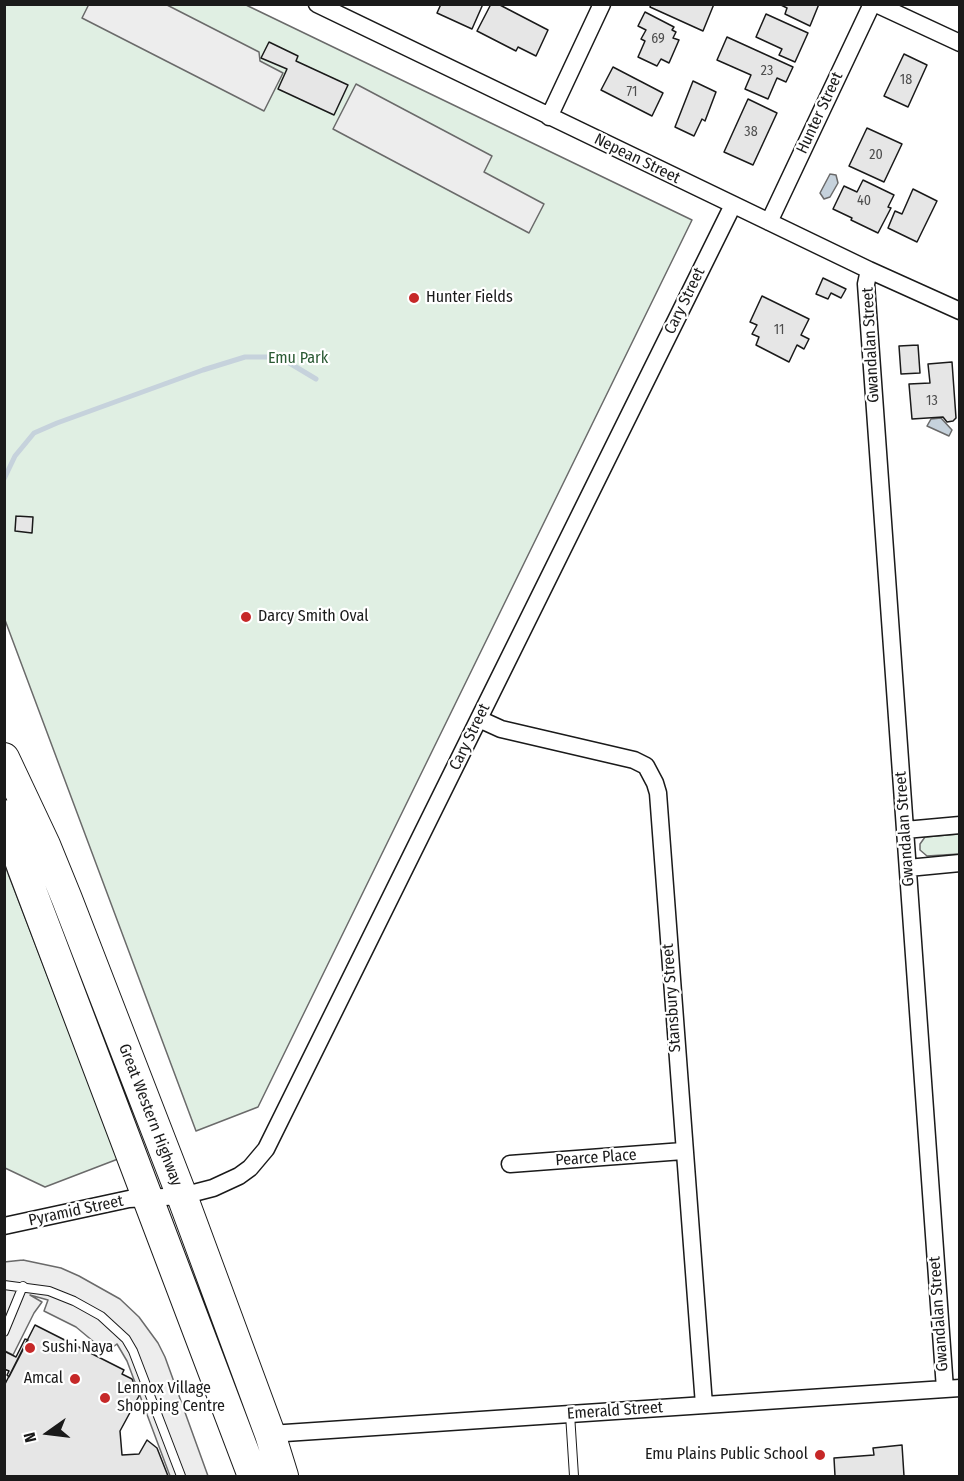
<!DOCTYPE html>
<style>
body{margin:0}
#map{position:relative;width:964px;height:1481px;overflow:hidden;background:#fff;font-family:"Fira Sans Condensed",sans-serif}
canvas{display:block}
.frame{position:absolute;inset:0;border:6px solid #1a1a1a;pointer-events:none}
.north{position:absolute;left:18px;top:1403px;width:60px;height:60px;-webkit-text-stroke:4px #fff;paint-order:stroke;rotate:256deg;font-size:16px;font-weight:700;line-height:24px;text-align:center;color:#1a1a1a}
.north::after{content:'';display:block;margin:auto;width:21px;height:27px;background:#1a1a1a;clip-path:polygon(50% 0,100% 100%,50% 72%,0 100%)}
</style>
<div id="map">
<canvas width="964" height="1481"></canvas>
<div class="frame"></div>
<div class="north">N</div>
</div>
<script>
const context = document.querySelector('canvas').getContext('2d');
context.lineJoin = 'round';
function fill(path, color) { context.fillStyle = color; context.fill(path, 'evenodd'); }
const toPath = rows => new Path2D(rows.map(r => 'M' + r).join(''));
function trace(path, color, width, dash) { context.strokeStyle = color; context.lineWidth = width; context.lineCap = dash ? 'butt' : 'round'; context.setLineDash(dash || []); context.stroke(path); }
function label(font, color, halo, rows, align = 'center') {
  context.font = font + ' "Fira Sans Condensed",sans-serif'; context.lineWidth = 4.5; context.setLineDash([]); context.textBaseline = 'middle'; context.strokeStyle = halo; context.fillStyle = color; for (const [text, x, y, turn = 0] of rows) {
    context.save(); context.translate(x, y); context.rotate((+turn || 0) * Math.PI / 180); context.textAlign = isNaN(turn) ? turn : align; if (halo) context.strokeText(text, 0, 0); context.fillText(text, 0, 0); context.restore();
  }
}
const green = toPath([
 [4,5,246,5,692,220,258,1107,196,1131,5,620,4,5],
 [959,834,959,854,927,856,920,850,920,844,925,837,959,834],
 [4,863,118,1159,45,1187,5,1168,4,863]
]);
fill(green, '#e0efe3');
trace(green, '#6a6a6a', 1.5);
const parking = toPath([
 [89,4,167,5,259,52,260,61,283,73,264,111,82,18,89,4],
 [356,84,492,156,484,172,544,204,529,233,333,129,356,84],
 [23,1260,61,1268,79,1276,120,1299,139,1317,158,1343,165,1357,208,1476,170,1476,127,1361,117,1344,106,1352,76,1327,44,1311,48,1300,30,1295,42,1302,34,1313,13,1355,5,1351,4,1262,23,1260]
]);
fill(parking, '#ededed');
trace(parking, '#6a6a6a', 1.5);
const water = toPath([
 [830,174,836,175,838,183,830,197,824,199,820,193,830,174],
 [941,418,952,430,949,436,927,426,931,419,941,418]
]);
fill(water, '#c6d2dc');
trace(water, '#6a6a6a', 1.5);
trace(toPath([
 [4,479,15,456,34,433,57,423,203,370,245,357,269,357,286,361,316,379]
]), '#c6d2dc', 5);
const building = toPath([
 [441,4,483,4,472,29,437,13,441,4],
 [491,4,498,4,548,30,536,56,518,47,516,51,477,31,491,4],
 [651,4,714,4,703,31,650,7,651,4],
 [779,4,819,4,810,26,785,14,787,8,779,4],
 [645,12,674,27,672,30,676,32,673,38,679,40,669,63,661,59,657,66,638,57,645,41,641,39,646,30,638,26,645,12],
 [766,14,808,33,795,62,779,55,782,49,756,37,766,14],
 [727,37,793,67,786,82,777,78,768,99,745,89,751,75,717,60,727,37],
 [269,42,298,56,296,61,348,85,334,115,278,89,287,69,261,58,269,42],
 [904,54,927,65,908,107,884,96,904,54],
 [613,67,663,93,652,116,601,90,613,67],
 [693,81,716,92,705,121,702,119,694,136,675,127,693,81],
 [748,99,777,113,753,165,724,152,748,99],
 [867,128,902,144,884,182,849,166,867,128],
 [863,180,894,195,888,207,891,208,878,233,851,220,852,218,833,209,844,186,857,192,863,180],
 [913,189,937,201,917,242,888,228,895,211,902,214,913,189],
 [823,278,846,289,841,298,831,293,828,299,816,294,823,278],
 [762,296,809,319,801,335,809,339,804,349,797,345,789,362,756,345,759,337,752,334,757,325,750,322,762,296],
 [918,345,920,373,901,374,899,346,918,345],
 [952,362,956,418,953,421,947,422,943,417,912,419,909,384,930,383,928,364,952,362],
 [16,516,33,517,32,533,15,531,16,516],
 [35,1325,124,1370,122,1374,132,1379,139,1396,120,1431,122,1455,139,1454,147,1440,157,1448,168,1476,4,1476,4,1386,35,1325],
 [25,1339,28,1340,9,1377,7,1375,9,1371,4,1369,4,1351,16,1357,25,1339],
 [902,1445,904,1476,835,1476,834,1458,874,1455,873,1448,902,1445]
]);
fill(building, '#e6e6e6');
trace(building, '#1a1a1a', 1.5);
const lane = toPath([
 [4,1285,49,1291,74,1301,101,1316,126,1339,133,1351,181,1476],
 [4,1332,23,1286],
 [570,1414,574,1476]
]);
const street = toPath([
 [317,4,869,270,960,311],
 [876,4,960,43],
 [549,117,602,4],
 [769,222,872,4],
 [869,270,866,284,945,1389],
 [479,719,501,729,634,760,646,766,655,783,658,793,704,1405],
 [905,830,960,825],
 [908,868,960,863],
 [510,1164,683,1151],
 [4,1226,129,1199,182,1196,213,1188,239,1176,250,1168,266,1149,733,205],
 [270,1434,960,1388]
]);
const highway = toPath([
 [4,758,45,845,67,899,182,1196,270,1434,283,1476],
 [4,815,23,869,253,1476]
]);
trace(lane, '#1a1a1a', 10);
trace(street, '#1a1a1a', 19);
trace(highway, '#1a1a1a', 32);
trace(lane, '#fff', 8);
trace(street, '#fff', 16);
trace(highway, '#fff', 30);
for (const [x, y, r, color] of [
 [414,298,6,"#c62828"],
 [246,617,6,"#c62828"],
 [30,1348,6,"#c62828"],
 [75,1379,6,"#c62828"],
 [105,1398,6,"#c62828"],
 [820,1455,6,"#c62828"]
]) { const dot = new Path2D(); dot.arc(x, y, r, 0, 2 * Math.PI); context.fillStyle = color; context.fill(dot); trace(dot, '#fff', 2); }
label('14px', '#4d4d4d', null, [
 ["69",658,39],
 ["23",767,71],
 ["18",906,80],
 ["71",632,92],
 ["38",751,132],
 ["20",876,155],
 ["40",864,201],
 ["11",779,330],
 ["13",932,401]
]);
label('16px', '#1a1a1a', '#fff', [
 ["Hunter Street",820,113,-65],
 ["Nepean Street",637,159,26],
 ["Cary Street",685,301,-64],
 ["Gwandalan Street",871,345,-93],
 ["Cary Street",470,737,-64],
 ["Gwandalan Street",905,829,-94],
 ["Stansbury Street",672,998,-94],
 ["Great Western Highway",150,1115,69],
 ["Pearce Place",596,1158,-4],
 ["Pyramid Street",76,1211,-12],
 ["Gwandalan Street",939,1314,-94],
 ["Emerald Street",615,1411,-4]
]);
label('16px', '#1a1a1a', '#fff', [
 ["Hunter Fields",426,298],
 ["Darcy Smith Oval",258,617],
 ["Sushi Naya",42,1348],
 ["Amcal",63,1379,"right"],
 ["Lennox Village",117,1389],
 ["Shopping Centre",117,1407],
 ["Emu Plains Public School",808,1455,"right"]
], 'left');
label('16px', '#2b5a34', '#fff', [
 ["Emu Park",298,359]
]);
</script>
